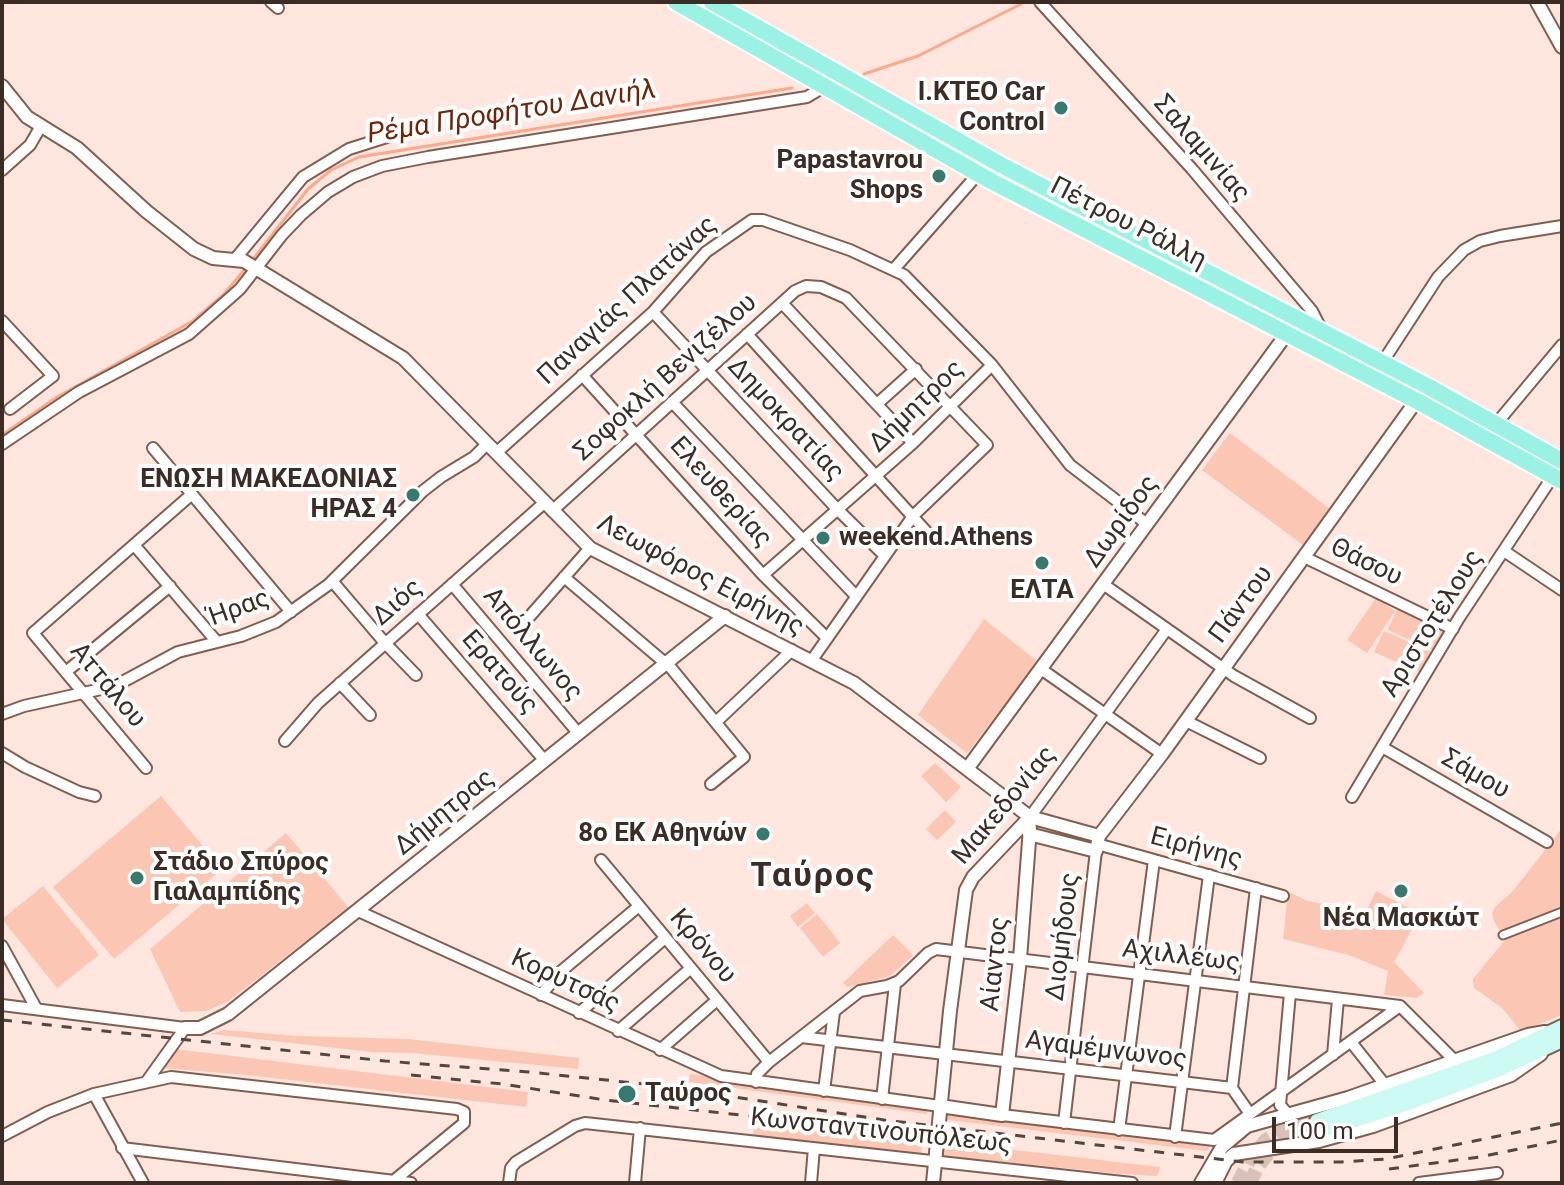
<!DOCTYPE html>
<meta charset="utf-8">
<style>
body{margin:0}
#map{position:relative;width:1564px;height:1185px;overflow:hidden;background:#ffe6de;font-family:Roboto,sans-serif}
canvas{display:block}
.frame{position:absolute;inset:0;border:4px solid #3b2c26;pointer-events:none}
.scale{position:absolute;left:1272px;top:1117px;width:126px;height:36px;box-sizing:border-box;border:4px solid #3b2c26;border-top:0;padding-left:10px;font-size:24px;line-height:28px;white-space:nowrap;color:#3b2c26;-webkit-text-stroke:6px #fff;paint-order:stroke}
</style>
<div id="map">
<canvas width="1564" height="1185"></canvas>
<div class="frame"></div>
<div class="scale">100 m</div>
</div>
<script>
const context = document.querySelector('canvas').getContext('2d');
context.lineJoin = 'round';
function fill(path, color) { context.fillStyle = color; context.fill(path, 'evenodd'); }
const toPath = rows => new Path2D(rows.map(r => 'M' + r).join(''));
function trace(path, color, width, dash) { context.strokeStyle = color; context.lineWidth = width; context.lineCap = dash ? 'butt' : 'round'; context.setLineDash(dash || []); context.stroke(path); }
function label(font, color, halo, rows, align = 'center') {
  context.font = font + ' Roboto,sans-serif'; context.lineWidth = 8; context.setLineDash([]); context.textBaseline = 'middle'; context.strokeStyle = halo; context.fillStyle = color; for (const [text, x, y, turn = 0] of rows) {
    context.save(); context.translate(x, y); context.rotate((+turn || 0) * Math.PI / 180); context.textAlign = isNaN(turn) ? turn : align; if (halo) context.strokeText(text, 0, 0); context.fillText(text, 0, 0); context.restore();
  }
}
fill(toPath([
 [1230,433,1329,508,1303,545,1202,470],
 [1376,598,1395,611,1367,653,1347,640],
 [1397,609,1444,631,1435,651,1388,630],
 [984,619,1038,662,967,753,918,715],
 [1384,631,1431,652,1421,673,1374,652],
 [935,763,961,787,946,802,921,776],
 [161,796,222,869,114,959,53,887],
 [945,810,956,822,937,840,926,829],
 [1562,828,1562,1015,1521,1031,1502,1008,1474,988,1473,979,1505,940,1494,921,1492,913,1495,907,1513,891],
 [286,833,349,908,227,1002,206,1011,180,1012,150,949],
 [43,886,99,955,57,988,2,919],
 [1376,891,1420,914,1394,962,1424,993,1417,998,1384,995,1388,971,1349,955,1283,939,1288,892,1308,901,1366,912],
 [807,903,815,913,798,927,790,916],
 [817,914,840,943,823,957,800,928],
 [893,935,913,955,890,976,848,987,843,983],
 [224,1030,298,1036,408,1039,579,1058,578,1069,412,1053,372,1052,211,1034],
 [175,1049,528,1092,526,1107,247,1075,163,1068],
 [690,1074,928,1106,927,1114,689,1082],
 [941,1108,1211,1144,1207,1151,940,1119],
 [755,1121,923,1142,921,1153,753,1136],
 [938,1141,1160,1167,1159,1172,1157,1176,1122,1174,937,1155]
]), '#fbc6b3');
trace(toPath([
 [864,74,918,56,1025,2],
 [251,262,308,189,331,170,359,157,792,88],
 [2,435,57,397,193,321,224,294,246,268]
]), '#fca98c', 3);
trace(toPath([
 [1238,1183,1250,1159,1266,1140,1279,1133,1317,1121],
 [1250,1183,1258,1166,1273,1148,1320,1131]
]), '#d8c1b9', 14, [14, 7]);
const pedestrian = toPath([
 [1503,935,1562,912]
]);
const minor = toPath([
 [271,2,278,8],
 [1040,2,1192,169,1312,311,1322,331],
 [2,170,30,145,41,126],
 [236,258,303,177,349,149,390,136],
 [894,269,978,174],
 [782,303,913,443],
 [653,312,838,510,885,556],
 [2,321,53,376,10,409],
 [747,334,933,539],
 [1382,363,1438,277,1464,250,1480,241,1500,236,1562,226],
 [582,375,763,575,827,638],
 [672,402,856,596],
 [877,404,916,369],
 [1496,424,1562,345],
 [2,444,79,392,189,334,240,289,282,235,301,215,328,192,353,177,382,166,428,157,807,97,817,91,829,68],
 [153,448,291,612],
 [496,453,653,312,706,252,752,220,763,220,850,250,904,275,992,365,1070,465,1147,524],
 [552,511,795,291,806,286,821,287,846,298,987,445,913,516,812,660],
 [135,546,217,642],
 [1504,551,1562,590],
 [1304,557,1453,629],
 [763,575,913,443,992,365],
 [564,577,671,668,744,757,711,784],
 [333,582,385,643,416,675],
 [452,584,579,734],
 [1103,584,1234,676,1310,718],
 [418,614,545,761],
 [530,616,590,548],
 [1041,669,1162,754],
 [67,671,170,586],
 [340,683,370,715],
 [2,714,24,706,115,686,178,652,241,636,276,622,328,585,423,491,441,477,474,457,487,444],
 [1186,721,1260,758],
 [716,722,792,650],
 [285,741,318,703,544,503],
 [1382,747,1547,842],
 [2,753,25,767,79,792,95,796],
 [146,768,33,633,192,494],
 [1352,797,1459,618,1553,476],
 [1030,817,1167,629],
 [1097,844,1283,896],
 [601,860,769,1062],
 [358,911,721,1076,940,1106],
 [2,946,36,1008],
 [541,995,559,973,639,906],
 [2,1005,185,1028,147,1081],
 [579,1013,665,938],
 [618,1031,691,968],
 [801,1037,1232,1088,1250,1114],
 [1351,1042,1386,1086],
 [660,1050,717,1000],
 [1333,1055,1338,999],
 [756,1082,757,1074,769,1062,860,991,887,986,899,981,928,953,936,949,1400,1006,1456,1062],
 [1232,1088,1256,888],
 [824,1091,834,1012],
 [94,1094,143,1183],
 [882,1099,895,984],
 [1287,1113,1280,1105,1290,993],
 [1002,1115,1214,1140,1400,1006],
 [1064,1123,1096,851],
 [1119,1130,1154,860],
 [2,1136,48,1112,94,1094,171,1077,457,1109,464,1112,464,1123,391,1183],
 [1175,1137,1209,875],
 [122,1148,411,1183],
 [509,1183,511,1168,516,1162,575,1126,585,1123,1132,1183],
 [635,1183,640,1128],
 [811,1183,814,1148],
 [1419,1183,1497,1173]
]);
const tertiary = toPath([
 [1537,2,1562,47],
 [2,86,27,117,77,148,146,211,194,249,213,258,244,261,403,358,590,548,854,683,1030,817,1099,836],
 [967,769,1291,328],
 [1029,834,1096,851,1099,836,1162,754,1427,386],
 [185,1028,200,1028,228,1014,725,616],
 [940,1106,1002,1115,1020,959,1030,828],
 [933,1183,950,1011,966,890,973,877,1030,817],
 [1201,1183,1222,1147,1247,1126,1348,1098,1528,1035,1545,1032],
 [1215,1183,1226,1161,1234,1154,1319,1141,1373,1126,1511,1075,1541,1054]
]);
const secondary = toPath([
 [1317,1121,1497,1058,1562,1027],
 [1320,1131,1408,1103,1500,1069,1562,1040]
]);
const primary = toPath([
 [676,2,991,181,1417,401,1562,481],
 [712,2,1001,165,1427,386,1562,461]
]);
trace(pedestrian, '#805e52', 11);
trace(minor, '#805e52', 14);
trace(tertiary, '#805e52', 16);
trace(secondary, '#805e52', 18);
trace(primary, '#fff', 20);
trace(pedestrian, '#fff', 7);
trace(minor, '#fff', 10);
trace(tertiary, '#fff', 12);
trace(secondary, '#ccf9f1', 14);
trace(primary, '#99f2e3', 16);
trace(toPath([
 [2,1020,385,1061,529,1072,663,1086,884,1120,1243,1162,1341,1162,1386,1159,1562,1123],
 [411,1075,502,1084,605,1100,875,1130],
 [1389,1169,1480,1157,1562,1140]
]), '#55453f', 3, [10, 10]);
for (const [x, y, r, color] of [
 [1061,108,8,"#367a6e"],
 [939,176,8,"#367a6e"],
 [413,495,8,"#367a6e"],
 [823,538,8,"#367a6e"],
 [1042,563,8,"#367a6e"],
 [763,834,8,"#367a6e"],
 [137,878,8,"#367a6e"],
 [1401,891,8,"#367a6e"],
 [627,1094,10,"#367a6e"]
]) { const dot = new Path2D(); dot.arc(x, y, r, 0, 2 * Math.PI); context.fillStyle = color; context.fill(dot); trace(dot, '#fff', 3); }
label('bold 26px', '#3b2c26', '#fff', [
 ["Ι.ΚΤΕΟ Car",1045,93],
 ["Control",1045,123],
 ["Papastavrou",923,161],
 ["Shops",923,191],
 ["ΕΝΩΣΗ ΜΑΚΕΔΟΝΙΑΣ",397,480],
 ["ΗΡΑΣ 4",397,510],
 ["weekend.Athens",839,538,"left"],
 ["ΕΛΤΑ",1042,591,"center"],
 ["8ο ΕΚ Αθηνών",747,834],
 ["Στάδιο Σπύρος",153,863,"left"],
 ["Γιαλαμπίδης",153,893,"left"],
 ["Νέα Μασκώτ",1401,919,"center"],
 ["Ταύρος",645,1094,"left"]
], 'right');
label('26px', '#3b2c26', '#fff', [
 ["Σαλαμινίας",1201,149,49],
 ["Πέτρου Ράλλη",1128,224,27],
 ["Παναγιάς Πλατάνας",628,301,-43],
 ["Σοφοκλή Βενιζέλου",666,378,-42],
 ["Δήμητρος",917,407,-44],
 ["Δημοκρατίας",785,420,47],
 ["Ελευθερίας",720,493,48],
 ["Δωρίδος",1122,522,-54],
 ["Θάσου",1366,563,26],
 ["Λεωφόρος Ειρήνης",700,576,28],
 ["Διός",398,603,-41],
 ["Πάντου",1242,605,-54],
 ["Ήρας",239,609,-20],
 ["Αριστοτέλους",1433,624,-58],
 ["Απόλλωνος",532,645,50],
 ["Ερατούς",499,673,49],
 ["Αττάλου",107,686,50],
 ["Σάμου",1475,775,30],
 ["Μακεδονίας",1005,806,-50],
 ["Δήμητρας",445,813,-39],
 ["Ειρήνης",1196,849,15],
 ["Διομήδους",1064,937,-83],
 ["Κρόνου",702,947,50],
 ["Αχιλλέως",1181,957,7],
 ["Αίαντος",996,964,-84],
 ["Κορυτσάς",565,982,25],
 ["Αγαμέμνωνος",1106,1051,7],
 ["Κωνσταντινουπόλεως",881,1132,6]
]);
label('italic 28px', '#6d2506', '#fff', [
 ["Ρέμα Προφήτου Δανιήλ",512,113,-9]
]);
context.letterSpacing = '2px';
label('bold 34px', '#3b2c26', '#fff', [
 ["Ταύρος",813,877]
]);
context.letterSpacing = '0px';
</script>
